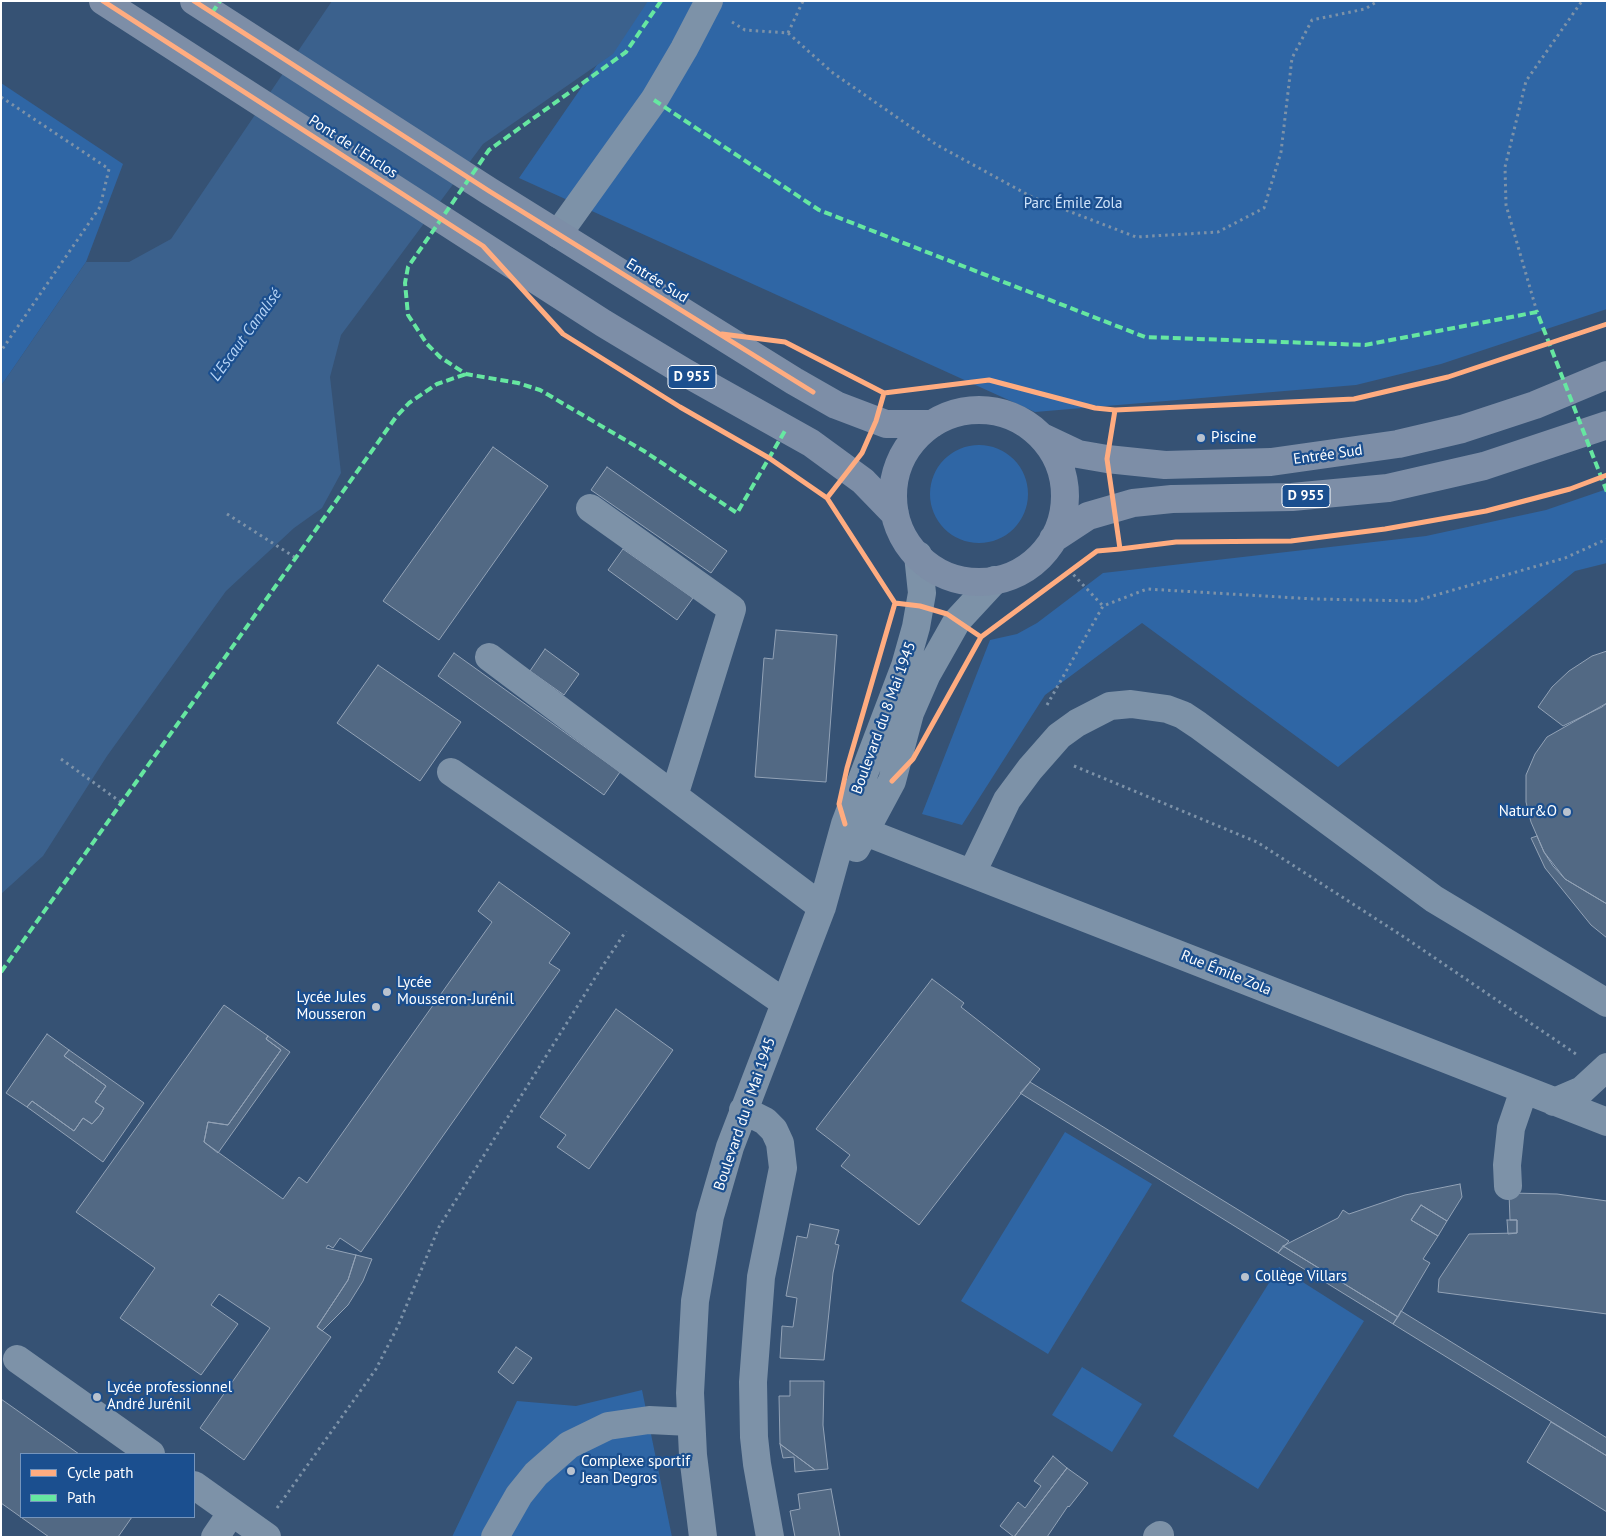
<!DOCTYPE html>
<meta charset="utf-8">
<style>
body{margin:0}
#map{position:relative;width:1608px;height:1538px;overflow:hidden;background:#365274;font-family:"PT Sans",sans-serif}
canvas{display:block}
.frame{position:absolute;inset:0;border:2px solid #fff;pointer-events:none}
.legend{position:absolute;left:20px;top:1453px;width:175px;height:65px;box-sizing:border-box;background:#1b4f8f;border:1px solid #7695bc;margin:0;padding:6px 9px;list-style:none;font-size:15px;color:#fff}
.legend li{display:flex;align-items:center;gap:10px;height:25px}
.legend b{width:25px;border:1px solid #7695bc}
</style>
<div id="map">
<canvas width="1608" height="1538"></canvas>
<div class="frame"></div>
<ul class="legend">
<li><b style="height:6px;background:#ffac80"></b>Cycle path</li>
<li><b style="height:6px;background:#66e7a1"></b>Path</li>
</ul>
</div>
<script>
const context = document.querySelector('canvas').getContext('2d');
context.lineJoin = 'round';
function fill(path, color) { context.fillStyle = color; context.fill(path, 'evenodd'); }
const toPath = rows => new Path2D(rows.map(r => 'M' + r).join(''));
function trace(path, color, width, dash) { context.strokeStyle = color; context.lineWidth = width; context.lineCap = dash ? 'butt' : 'round'; context.setLineDash(dash || []); context.stroke(path); }
function label(font, color, halo, rows, align = 'center') {
  context.font = font + ' "PT Sans",sans-serif'; context.lineWidth = 4.5; context.setLineDash([]); context.textBaseline = 'middle'; context.strokeStyle = halo; context.fillStyle = color; for (const [text, x, y, turn = 0] of rows) {
    context.save(); context.translate(x, y); context.rotate((+turn || 0) * Math.PI / 180); context.textAlign = isNaN(turn) ? turn : align; if (halo) context.strokeText(text, 0, 0); context.fillText(text, 0, 0); context.restore();
  }
}
fill(toPath([
 [641,1,1607,1,1607,309,1441,364,1356,385,1035,412,519,178],
 [1,83,123,164,86,262,1,386],
 '930 494a49 49 0 1 1 98 0a49 49 0 1 1-98 0Z',
 [1607,489,1607,563,1575,571,1338,767,1142,623,1045,695,962,825,922,814,990,640,1017,634,1037,623,1103,573,1426,536,1546,510],
 [1065,1132,1152,1184,1048,1354,961,1301],
 [1279,1267,1364,1321,1258,1489,1173,1436],
 [1082,1367,1142,1404,1112,1452,1052,1415],
 [642,1390,672,1537,452,1537,517,1401,576,1406]
]), '#2f66a5');
fill(toPath([
 [332,1,648,1,613,54,483,144,341,335,330,377,341,473,322,508,294,528,226,591,107,756,43,856,1,894,1,386,86,262,129,262,171,239]
]), '#3b618d');
const building = toPath([
 [493,447,548,486,439,640,383,601,493,447],
 [607,467,727,551,711,573,591,490,607,467],
 [623,549,693,598,677,620,608,570,623,549],
 [776,630,837,635,826,782,755,777,764,658,773,659,776,630],
 [545,649,579,674,564,695,530,671,545,649],
 [1607,651,1607,703,1602,707,1563,726,1538,707,1552,687,1569,671,1592,656,1607,651],
 [454,653,620,772,604,795,438,676,454,653],
 [378,665,461,722,420,781,337,723,378,665],
 [1607,703,1607,904,1565,879,1553,866,1544,852,1531,822,1526,802,1526,775,1535,754,1547,737,1607,703],
 [1537,836,1544,852,1565,879,1607,904,1607,938,1591,925,1545,868,1531,838,1537,836],
 [499,882,570,933,549,963,560,970,361,1252,340,1238,333,1248,328,1245,326,1248,356,1255,348,1280,317,1327,331,1337,244,1460,200,1428,270,1328,219,1294,211,1305,238,1324,201,1375,120,1318,155,1268,76,1212,224,1005,268,1036,266,1039,281,1050,228,1125,208,1122,204,1142,283,1199,299,1177,307,1183,492,922,478,911,499,882],
 [932,979,964,1003,961,1007,1040,1069,919,1225,841,1166,850,1155,816,1129,932,979],
 [616,1009,673,1050,589,1169,557,1147,566,1135,540,1117,616,1009],
 [47,1034,69,1050,64,1056,106,1086,95,1102,104,1108,100,1115,92,1124,83,1118,74,1131,32,1101,27,1107,6,1093,47,1034],
 [268,1036,290,1052,218,1153,204,1142,208,1122,228,1125,281,1050,266,1039,268,1036],
 [69,1050,144,1103,103,1162,27,1107,32,1101,74,1131,83,1118,92,1124,100,1115,104,1108,95,1102,106,1086,64,1056,69,1050],
 [1030,1082,1289,1241,1278,1253,1020,1093,1030,1082],
 [1460,1184,1462,1197,1447,1221,1421,1205,1411,1220,1438,1236,1423,1259,1430,1263,1398,1317,1283,1246,1338,1218,1343,1210,1349,1214,1405,1195,1460,1184],
 [1509,1193,1557,1194,1607,1201,1607,1314,1438,1292,1439,1279,1469,1234,1517,1233,1517,1220,1510,1220,1509,1193],
 [1421,1205,1447,1221,1438,1236,1411,1220,1421,1205],
 [1507,1220,1517,1220,1517,1233,1508,1234,1507,1220],
 [810,1224,839,1230,835,1244,839,1245,833,1273,824,1360,780,1358,782,1326,793,1327,797,1298,786,1296,797,1236,807,1238,810,1224],
 [1283,1246,1398,1317,1393,1324,1278,1253,1283,1246],
 [356,1255,372,1259,363,1281,348,1305,322,1331,317,1327,348,1280,356,1255],
 [1401,1311,1607,1438,1607,1456,1393,1324,1401,1311],
 [516,1347,532,1358,513,1384,498,1372,516,1347],
 [790,1381,824,1381,823,1425,828,1469,815,1470,780,1444,779,1396,790,1396,790,1381],
 [1,1399,79,1454,21,1454,21,1517,132,1517,118,1537,49,1537,1,1503,1,1399],
 [1551,1422,1607,1456,1607,1512,1527,1462,1551,1422],
 [780,1444,815,1470,795,1472,794,1457,783,1458,780,1444],
 [1053,1456,1067,1468,1014,1537,1000,1526,1018,1502,1025,1508,1041,1486,1034,1481,1053,1456],
 [1067,1468,1088,1483,1069,1507,1068,1506,1047,1537,1014,1537,1067,1468],
 [831,1489,840,1537,795,1537,790,1511,800,1509,798,1494,831,1489]
]);
fill(building, '#526984');
trace(building, '#92a2b6', 1);
trace(toPath([
 [732,22,745,30,788,33,833,73,937,145,1032,197,1136,237,1218,232,1264,208,1281,152,1292,58,1312,20,1365,9,1378,1],
 [788,33,803,1],
 [1,97,109,169,100,207,1,351],
 [1537,312,1506,205,1505,167,1526,81,1582,1],
 [227,514,296,558],
 [1069,570,1103,606],
 [1047,705,1103,606,1147,589,1314,599,1415,601,1565,558,1607,539],
 [61,759,122,803],
 [1074,766,1257,842,1404,937,1576,1054],
 [277,1508,376,1369,398,1326,439,1227,600,970,626,931]
]), '#7d92a8', 3, [2.5, 4]);
trace(toPath([
 [558,234,654,100,684,49,709,1],
 [590,508,732,609,674,796],
 [489,657,822,907],
 [451,772,785,1003],
 [845,824,1607,1122],
 [856,848,892,781,910,713,927,674,957,621,995,580],
 [972,873,1007,800,1030,769,1059,736,1077,723,1110,706,1131,704,1167,709,1183,715,1198,725,1434,899,1607,1003],
 [1554,1102,1582,1090,1607,1067],
 [743,1110,765,1121,774,1130,780,1143,783,1168,761,1277,753,1382,754,1437,757,1464,770,1537],
 [1508,1186,1507,1165,1511,1128,1524,1090],
 [17,1359,151,1454],
 [194,1485,267,1537],
 [215,1537,232,1512],
 [495,1537,519,1495,536,1474,569,1445,608,1426,649,1420,690,1422],
 [703,1537,693,1455,690,1393,695,1301,710,1216,730,1147,822,907,845,824,905,666,916,627,922,593,918,555],
 [1157,1537,1160,1535]
]), '#7d92a8', 28);
trace(toPath([
 [103,1,603,323,686,373,811,443,863,481,895,514],
 [194,1,489,191,794,381,836,405,886,424,932,424],
 '893 496a86 86 0 1 1 172 0a86 86 0 1 1-172 0Z',
 [1042,437,1078,454,1107,459,1165,465,1271,462,1398,444,1462,429,1535,405,1607,375],
 [1053,539,1088,516,1133,503,1172,499,1292,497,1388,488,1484,466,1607,425]
]), '#7d8ea7', 28);
trace(toPath([
 [661,1,626,52,489,150,408,267,405,283,408,315,427,344,440,357,466,374,518,383,540,390,644,451,737,513,786,429],
 [212,13,220,1],
 [654,100,819,210,1145,337,1365,345,1537,312,1607,492],
 [1,972,396,417,409,403,437,384,466,374]
]), '#66e7a1', 4, [8, 4]);
trace(toPath([
 [103,1,483,246,563,334,680,407,769,458,827,498],
 [194,1,489,191,813,392],
 [722,334,785,342,884,393],
 [1115,410,1107,459,1120,549,1097,551,981,637,947,614,920,606,895,603,827,498,862,453,876,421,884,393,989,380,1095,408,1115,410,1354,399,1448,377,1607,324],
 [1120,549,1176,542,1291,541,1385,529,1486,511,1570,489,1607,475],
 [892,781,913,759,981,637],
 [845,824,839,804,847,768,895,603]
]), '#ffac80', 5);
for (const [x, y, r, color] of [
 [1201,438,5,"#b9c2ce"],
 [1567,812,5,"#b9c2ce"],
 [387,992,5,"#b9c2ce"],
 [376,1007,5,"#b9c2ce"],
 [1245,1277,5,"#b9c2ce"],
 [97,1397,5,"#b9c2ce"],
 [571,1471,5,"#b9c2ce"]
]) { const dot = new Path2D(); dot.arc(x, y, r, 0, 2 * Math.PI); context.fillStyle = color; context.fill(dot); trace(dot, '#1b4f8f', 2); }
for (const [x, y, w] of [
 [692,377,48],
 [1306,496,48]
]) { const box = new Path2D(); box.roundRect(x - w / 2, y - 11.5, w, 23, 4); context.fillStyle = '#1b4f8f'; context.fill(box); trace(box, '#fff', 1); }
label('bold 14px', '#fff', null, [
 ["D 955",692,377],
 ["D 955",1306,496]
]);
label('15px', '#fff', '#1b4f8f', [
 ["Pont de l'Enclos",353,147,33],
 ["Entrée Sud",657,281,32],
 ["Entrée Sud",1328,455,-8],
 ["Boulevard du 8 Mai 1945",884,718,-70],
 ["Rue Émile Zola",1226,973,22],
 ["Boulevard du 8 Mai 1945",745,1114,-71]
]);
label('15px', '#cfe3fa', '#1b4f8f', [
 ["Parc Émile Zola",1073,204]
]);
label('15px', '#fff', '#1b4f8f', [
 ["Piscine",1211,438],
 ["Natur&O",1557,812,"right"],
 ["Lycée",397,983],
 ["Mousseron-Jurénil",397,1000],
 ["Lycée Jules",366,998,"right"],
 ["Mousseron",366,1015,"right"],
 ["Collège Villars",1255,1277],
 ["Lycée professionnel",107,1388],
 ["André Jurénil",107,1405],
 ["Complexe sportif",581,1462],
 ["Jean Degros",581,1479]
], 'left');
label('italic 16px', '#b5d3f5', '#1b4f8f', [
 ["L'Escaut Canalisé",246,335,-54]
]);
</script>
